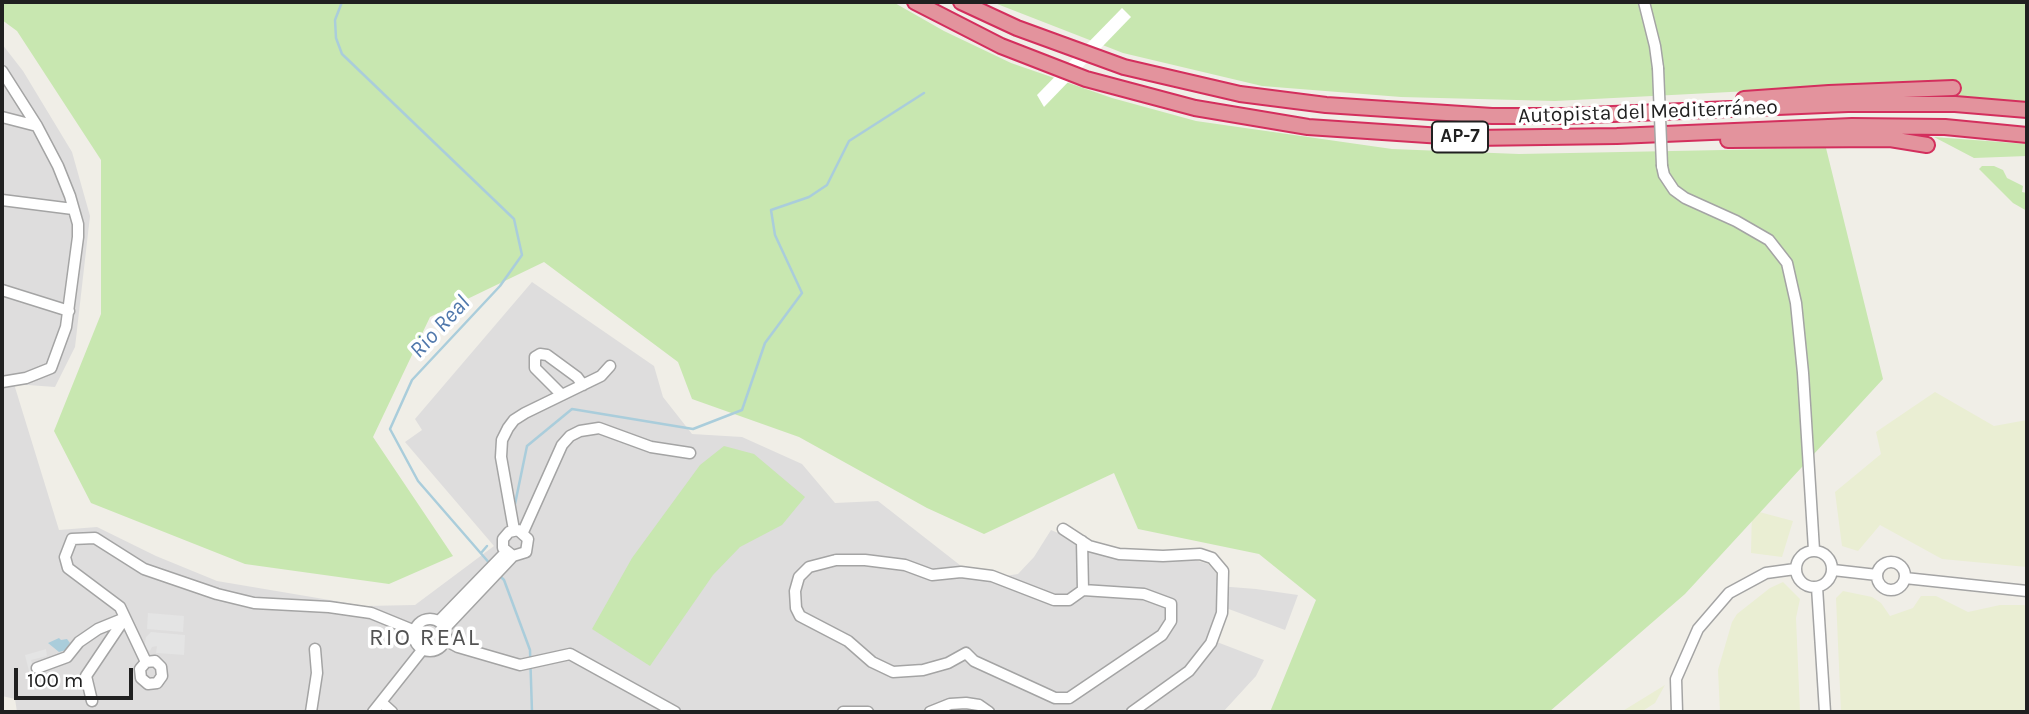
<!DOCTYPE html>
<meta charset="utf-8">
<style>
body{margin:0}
#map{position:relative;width:2029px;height:714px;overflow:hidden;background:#f0eee7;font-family:Karla,sans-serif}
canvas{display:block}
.frame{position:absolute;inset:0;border:4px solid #202020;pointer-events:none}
.scale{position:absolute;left:14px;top:668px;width:119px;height:32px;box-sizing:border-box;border:4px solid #202020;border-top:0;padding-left:9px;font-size:21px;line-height:24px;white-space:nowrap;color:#202020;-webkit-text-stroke:5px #fff;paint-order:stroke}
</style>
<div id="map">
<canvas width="2029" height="714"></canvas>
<div class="frame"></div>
<div class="scale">100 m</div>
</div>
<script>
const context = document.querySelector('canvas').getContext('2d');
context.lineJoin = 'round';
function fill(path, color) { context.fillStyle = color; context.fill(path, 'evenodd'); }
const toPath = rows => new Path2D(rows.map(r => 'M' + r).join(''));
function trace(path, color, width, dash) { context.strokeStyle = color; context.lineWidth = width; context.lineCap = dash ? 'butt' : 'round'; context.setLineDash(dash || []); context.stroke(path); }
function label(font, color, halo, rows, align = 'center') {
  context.font = font + ' Karla,sans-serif'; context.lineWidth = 7; context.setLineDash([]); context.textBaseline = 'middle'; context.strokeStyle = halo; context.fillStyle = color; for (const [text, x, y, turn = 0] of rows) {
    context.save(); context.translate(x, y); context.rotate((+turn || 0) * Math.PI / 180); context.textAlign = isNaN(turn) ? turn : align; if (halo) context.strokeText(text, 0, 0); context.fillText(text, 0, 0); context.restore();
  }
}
fill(toPath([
 [2,44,23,71,72,152,90,216,75,347,55,387,14,384,59,530,97,527,156,556,217,581,365,606,415,605,494,546,405,442,422,430,415,419,532,282,654,366,663,397,692,434,742,437,802,464,835,503,878,501,979,580,1018,574,1034,557,1051,530,1116,559,1195,560,1208,564,1216,573,1218,586,1256,589,1298,595,1285,630,1218,605,1209,639,1264,660,1256,676,1223,712,17,712,15,699,2,696]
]), '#dedddd');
fill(toPath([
 [1935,392,1994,426,2027,420,2027,567,1942,559,1880,525,1858,551,1842,546,1835,492,1881,454,1876,432],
 [1752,510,1793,521,1782,557,1751,553],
 [1783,582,1800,599,1796,618,1800,712,1720,712,1718,670,1732,622,1737,614,1770,588],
 [1843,591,1872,597,1881,603,1890,616,1913,608,1921,596,1936,596,1968,612,2000,605,2024,605,2027,607,2027,712,1841,712,1836,598],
 [1665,685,1655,703,1641,712,1621,712]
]), '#eaeed3');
fill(toPath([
 [2,2,893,2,944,31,1011,63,1112,98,1196,121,1392,149,1519,154,1826,148,1883,379,1685,594,1549,712,1270,712,1316,600,1259,554,1138,529,1114,473,984,534,927,508,799,437,692,399,678,362,544,262,430,317,373,437,453,556,389,584,245,564,91,503,54,431,101,314,101,160,17,31,2,20],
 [992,2,2027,2,2027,104,1944,99,1905,83,1555,101,1401,97,1262,86,1123,53],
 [1934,137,2027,144,2027,156,1974,158],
 [1994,166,2003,170,2007,178,2023,186,2022,192,2027,193,2027,211,2013,203,1979,169,1982,166],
 [724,446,754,454,805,497,782,525,740,547,713,575,650,666,592,629,632,558,700,465]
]), '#c8e7b0');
fill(toPath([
 [148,613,184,616,183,632,147,629],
 [151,632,185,635,184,655,156,653,157,646,152,647,150,651,144,648,146,637],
 [46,649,47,656,31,660,36,678,31,679,25,655]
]), '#e4e4e4');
fill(toPath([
 [59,638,61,640,67,639,70,643,66,650,59,652,48,643]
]), '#aacddb');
fill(toPath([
 [1122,8,1131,17,1044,107,1037,95]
]), '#fff');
trace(toPath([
 [342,2,335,20,336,38,342,54,514,219,522,255,500,286,412,380,390,429,418,481,491,565],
 [515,504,527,446,572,409,693,429,742,410,765,343,802,293,775,235,771,210,809,197,827,185,849,141,924,93],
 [481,553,487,546],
 [500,576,504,580,530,650,532,712]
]), '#aacddb', 2.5);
const minor = toPath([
 [1644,2,1655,46,1658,68],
 [2,71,37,126,58,166,70,196,78,224,78,237,66,327,51,368,26,378,2,382],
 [2,117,37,126],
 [1662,166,1664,175,1674,190,1685,198,1736,221,1769,240,1787,263,1796,303,1803,373,1814,550],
 [2,200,73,209],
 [2,290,69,311],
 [562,395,535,368,535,357,540,354,547,355,577,377,583,385],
 [1063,529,1089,546,1119,554,1163,556,1200,554,1212,558,1223,571,1222,613,1211,643,1189,671,1132,712],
 [514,530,501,457,502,440,508,428,514,420,525,413,601,376,610,366],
 [523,532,562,445,570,436,580,431,599,428,651,447,690,453],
 [1082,541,1083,590],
 '1796 569a18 18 0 1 1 36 0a18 18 0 1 1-36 0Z',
 [836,560,865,560,905,565,932,575,961,572,992,576,1054,600,1069,600,1083,590,1144,594,1171,604,1171,621,1162,635,1069,698,1055,698,1031,687,974,661,966,653,948,663,923,670,893,672,872,662,848,641,800,616,796,608,795,591,799,577,809,567,836,560],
 '1877 576a14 14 0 1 1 28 0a14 14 0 1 1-28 0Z',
 [1833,570,1877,575],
 [1905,578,2027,591],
 [1817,587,1825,712],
 '414 635a16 16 0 1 1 32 0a16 16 0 1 1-32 0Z',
 [439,621,506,552],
 [445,628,513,556,526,552,528,539,518,530,509,532,503,539,503,548,513,556],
 [445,640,458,647,520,665,570,654,675,712],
 [146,662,140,669,141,678,148,684,157,683,162,676,161,667,155,661,146,662,120,607,68,568,65,557,72,539,95,538,144,569,217,594,254,603,329,607,371,613,415,631],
 [37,668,67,657,79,642,98,629,125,618,86,676,92,701],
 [381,702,392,712],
 [311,712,317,673,315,649],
 [373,712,423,649],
 [843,712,868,712],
 [930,712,950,704,966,703,979,705,989,712],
 [1677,712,1676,679,1698,629,1729,593,1766,573,1795,569]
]);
const highway = toPath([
 [915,2,1001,46,1086,79,1195,108,1308,127,1472,138,1617,136,1852,126,1945,127,2027,135],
 [961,2,1017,28,1124,67,1240,94,1326,105,1492,116,1566,116,1848,104,1955,104,2027,110],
 [1744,99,1829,93,1953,88],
 [1728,140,1890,139,1927,145]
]);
trace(minor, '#a4a4a4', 13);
trace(highway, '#d32f5d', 18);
trace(minor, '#fff', 10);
trace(highway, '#e3939d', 14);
const minorBridge = toPath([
 [1658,68,1662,166]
]);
trace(minorBridge, '#a4a4a4', 13, []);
trace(minorBridge, '#fff', 10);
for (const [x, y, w] of [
 [1460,137,56]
]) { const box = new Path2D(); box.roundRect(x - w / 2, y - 15.5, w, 31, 5); context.fillStyle = '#fff'; context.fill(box); trace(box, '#202020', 2); }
label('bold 19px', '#202020', null, [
 ["AP-7",1460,137]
]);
label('21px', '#202020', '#fff', [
 ["Autopista del Mediterráneo",1648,112,-2]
]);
label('italic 23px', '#5078ac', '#fff', [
 ["Rio Real",440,327,-47]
]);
context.letterSpacing = '2px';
label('24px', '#535353', '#fff', [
 ["RIO REAL",425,638]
]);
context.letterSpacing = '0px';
</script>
